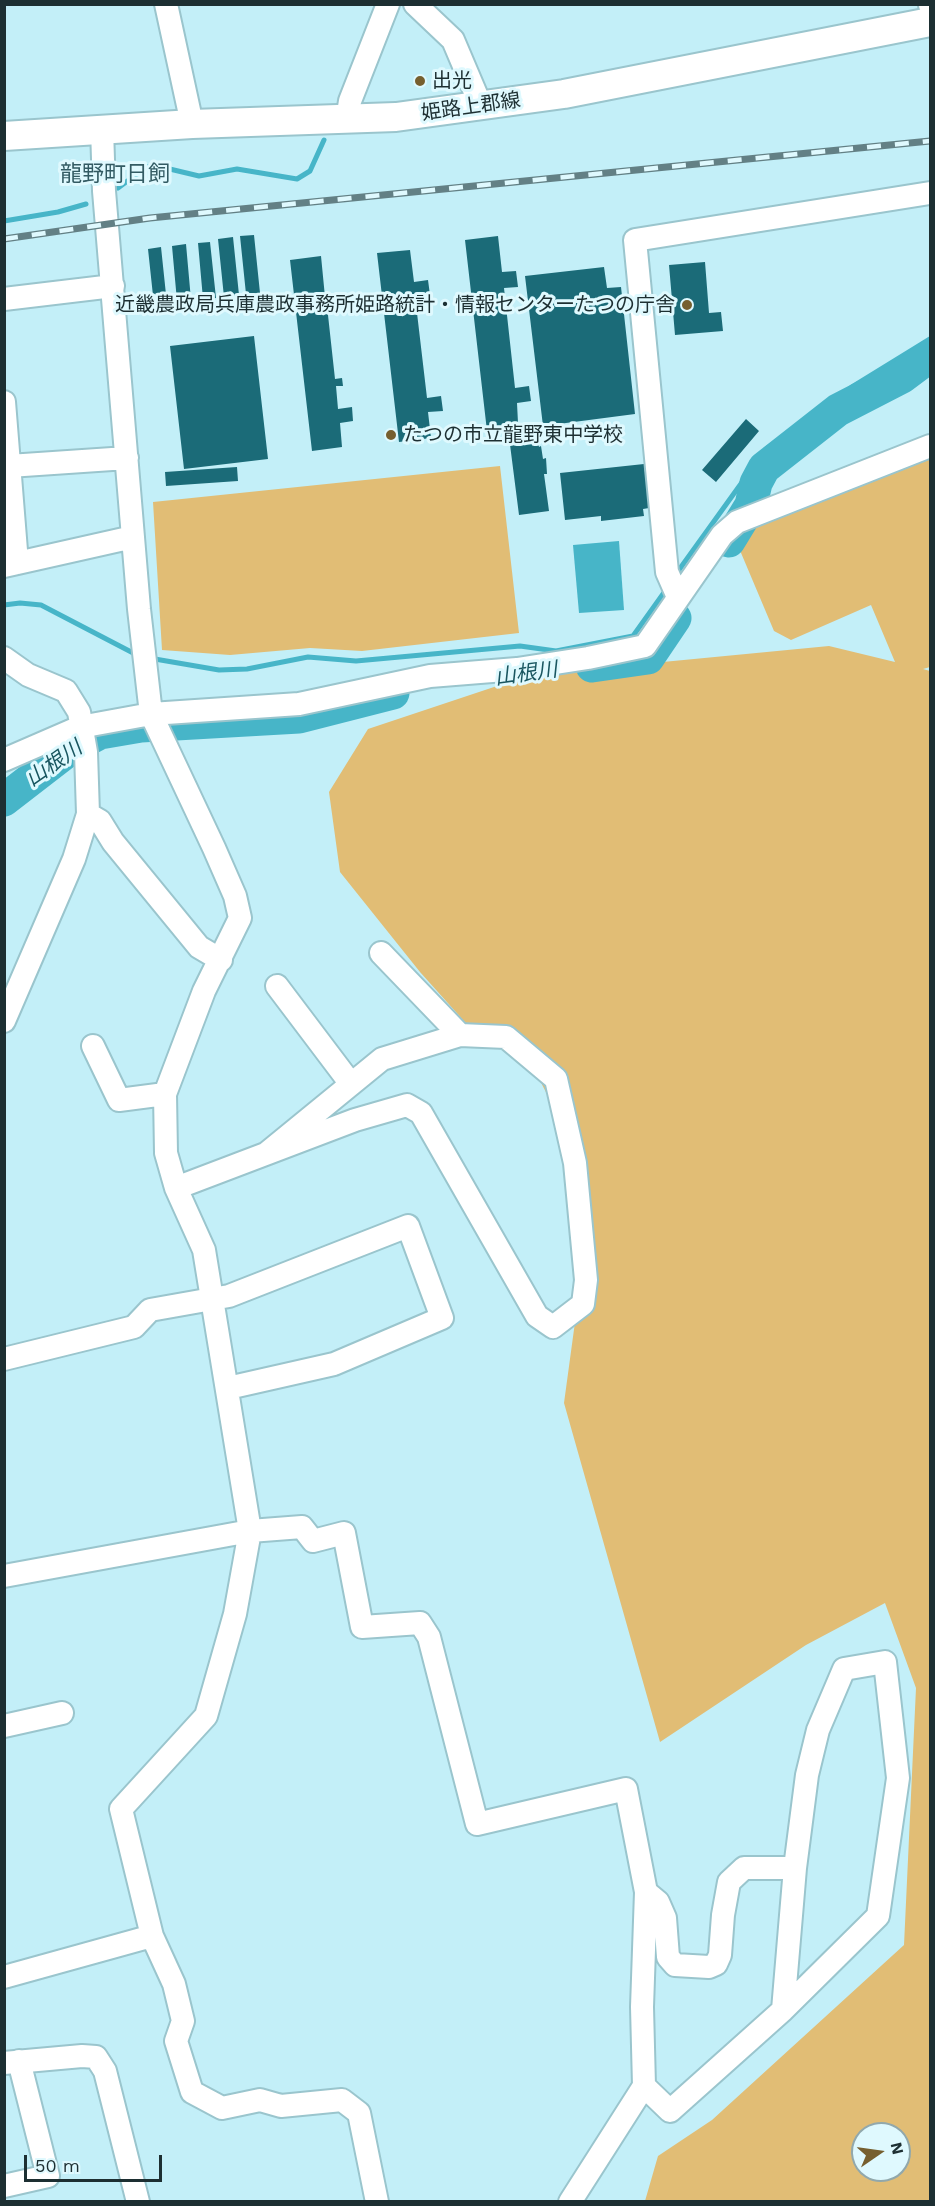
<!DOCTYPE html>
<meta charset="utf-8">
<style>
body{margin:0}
#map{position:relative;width:935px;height:2206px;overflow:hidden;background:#c3eff8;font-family:"Work Sans",sans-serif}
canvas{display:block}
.frame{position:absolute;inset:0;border:6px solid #1d2f32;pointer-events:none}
.north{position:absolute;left:851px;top:2122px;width:60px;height:60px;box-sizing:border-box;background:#dff9fe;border:2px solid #91a8ac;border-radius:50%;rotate:77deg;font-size:16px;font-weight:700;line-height:24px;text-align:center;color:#1d2f32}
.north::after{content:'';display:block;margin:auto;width:21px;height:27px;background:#765f2f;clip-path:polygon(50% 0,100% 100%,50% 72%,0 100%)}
.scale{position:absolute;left:24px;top:2155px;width:138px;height:27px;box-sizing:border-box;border:3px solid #1d2f32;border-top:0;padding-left:8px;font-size:18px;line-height:21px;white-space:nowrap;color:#1d2f32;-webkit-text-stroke:4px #dff9fe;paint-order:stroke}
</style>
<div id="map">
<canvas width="935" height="2206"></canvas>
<div class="frame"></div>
<div class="north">N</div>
<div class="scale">50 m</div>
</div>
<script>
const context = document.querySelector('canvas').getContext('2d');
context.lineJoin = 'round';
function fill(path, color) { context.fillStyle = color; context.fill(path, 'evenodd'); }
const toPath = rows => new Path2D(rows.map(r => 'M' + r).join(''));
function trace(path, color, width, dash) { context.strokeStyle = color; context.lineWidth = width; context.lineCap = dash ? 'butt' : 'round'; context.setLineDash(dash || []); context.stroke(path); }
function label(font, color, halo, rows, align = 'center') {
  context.font = font + ' "Work Sans","Noto Sans JP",sans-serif'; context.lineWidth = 6; context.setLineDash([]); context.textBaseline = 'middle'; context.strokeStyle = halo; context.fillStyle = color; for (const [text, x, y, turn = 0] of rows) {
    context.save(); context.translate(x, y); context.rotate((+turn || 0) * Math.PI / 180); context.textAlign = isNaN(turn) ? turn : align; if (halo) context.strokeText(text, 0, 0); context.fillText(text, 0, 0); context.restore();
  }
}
fill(toPath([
 [930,456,930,667,923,669,930,671,930,2201,645,2201,658,2156,712,2120,904,1945,916,1688,885,1603,806,1645,660,1742,564,1403,584,1256,580,1158,534,1069,472,1030,420,972,340,872,329,792,368,729,512,681,559,672,829,646,895,662,871,605,791,640,774,631,736,541,748,537,753,525],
 [863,2134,899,2134,899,2170,863,2170],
 [500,466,519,633,362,651,310,648,230,655,162,650,153,502]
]), '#e1bd75');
fill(toPath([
 [619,541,624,610,579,613,573,545]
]), '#47b5c8');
trace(toPath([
 [118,188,145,168,153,165,199,176,237,169,297,179,310,171,324,140],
 [4,221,58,212,86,204],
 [676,574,766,449,852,387,930,339],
 [4,605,20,603,41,605,137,655],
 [149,658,219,670,247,669,308,657,356,661,520,646,556,651,633,636,668,587]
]), '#47b5c8', 5);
trace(toPath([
 [729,541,751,505,756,483,764,468,838,410,902,377,930,356],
 [592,666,648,658,675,618],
 [4,800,70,749,100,733,141,726,299,717,393,693]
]), '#47b5c8', 33);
fill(toPath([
 [254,235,260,293,246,294,240,236],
 [498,236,502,272,516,271,518,287,504,288,515,388,529,386,531,401,517,403,519,443,538,441,539,447,541,446,543,459,546,458,547,474,544,474,549,511,519,515,508,429,487,431,465,240],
 [233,237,239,295,224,297,218,239],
 [210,242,216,298,203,299,198,243],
 [186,244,191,300,177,301,172,246],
 [161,247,167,304,154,305,148,249],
 [410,250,414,282,428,280,430,295,415,296,427,398,441,396,443,411,428,412,431,438,399,442,377,253],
 [321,256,325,297,338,295,339,305,327,306,335,379,342,378,343,386,336,386,338,409,352,407,353,421,340,423,342,447,312,451,290,260],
 [705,262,709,313,721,312,723,331,675,335,669,265],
 [604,267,607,288,621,287,635,414,543,426,525,276],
 [254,336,268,459,184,469,170,346],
 [746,419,759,431,716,482,702,470],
 [644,464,649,508,643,509,644,516,601,521,601,516,565,520,560,473],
 [237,467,238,481,166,486,165,472]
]), '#1b6b78');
const minor = toPath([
 [166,4,192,124],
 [415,4,453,40,481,106],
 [930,4,930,5],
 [347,120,350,101,388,4],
 [102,128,104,191,139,609,151,714,214,848,235,896,240,918,204,991,165,1094,166,1153,176,1188,204,1250,250,1531,235,1614,206,1716,121,1809,152,1936,174,1984,183,2021,176,2041,192,2092,222,2108,260,2100,281,2106,342,2100,359,2113,377,2202],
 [4,299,113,286],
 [4,402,17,563],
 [9,466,127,458],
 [4,566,133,537],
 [678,597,667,572,635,240,930,193],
 [4,658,28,675,66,691,79,712,86,752,88,814,74,859,4,1021],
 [4,760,80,727,151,714,299,704,430,676,517,669,588,658,645,646,722,535,737,522,930,446],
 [88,814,100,821,113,842,199,947,221,960],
 [381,953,460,1035],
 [277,986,351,1084],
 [93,1046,119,1100,165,1094],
 [176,1188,355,1120,407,1105,421,1113,537,1316,553,1327,583,1304,586,1280,575,1163,556,1079,506,1037,460,1035,382,1059,267,1153],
 [4,1359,134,1327,150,1310,229,1296,408,1226,442,1318,334,1364,228,1388],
 [4,1576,250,1531,302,1527,313,1541,344,1533,362,1627,420,1623,429,1637,477,1824,626,1789,646,1892,642,2007,644,2086,570,2202],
 [4,1726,62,1713],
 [646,1892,658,1902,665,1918,668,1957,675,1965,709,1967,716,1964,720,1955,723,1915,729,1882,744,1868,795,1868,807,1775,818,1730,844,1669,885,1662,898,1778,878,1916,783,2010,795,1868],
 [4,1977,152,1936],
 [4,2063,82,2056,96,2057,105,2071,138,2202],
 [644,2086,670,2111,783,2010],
 [4,2186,48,2176,19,2061]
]);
const major = toPath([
 [4,136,192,124,396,117,564,94,930,22]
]);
trace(minor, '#9ac5cd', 26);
trace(major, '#9ac5cd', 32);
trace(minor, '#fff', 22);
trace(major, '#fff', 28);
const rail = toPath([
 [4,239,150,218,930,141]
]);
trace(rail, '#638085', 7);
trace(rail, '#dff9fe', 4.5, [14]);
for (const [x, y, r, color] of [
 [420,81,6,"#765f2f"],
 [687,305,6,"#765f2f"],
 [391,435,6,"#765f2f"]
]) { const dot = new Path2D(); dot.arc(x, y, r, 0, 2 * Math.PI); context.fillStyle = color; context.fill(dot); trace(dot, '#dff9fe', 2); }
label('20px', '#1d2f32', '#dff9fe', [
 ["出光",432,81],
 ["近畿農政局兵庫農政事務所姫路統計・情報センターたつの庁舎",675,305,"right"],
 ["たつの市立龍野東中学校",403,435]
], 'left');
label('20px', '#1d2f32', '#dff9fe', [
 ["姫路上郡線",471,107,-8]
]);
label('italic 21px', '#195660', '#dff9fe', [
 ["山根川",526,674,-8],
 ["山根川",54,764,-35]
]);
label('22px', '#335b63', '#dff9fe', [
 ["龍野町日飼",115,175]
]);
</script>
